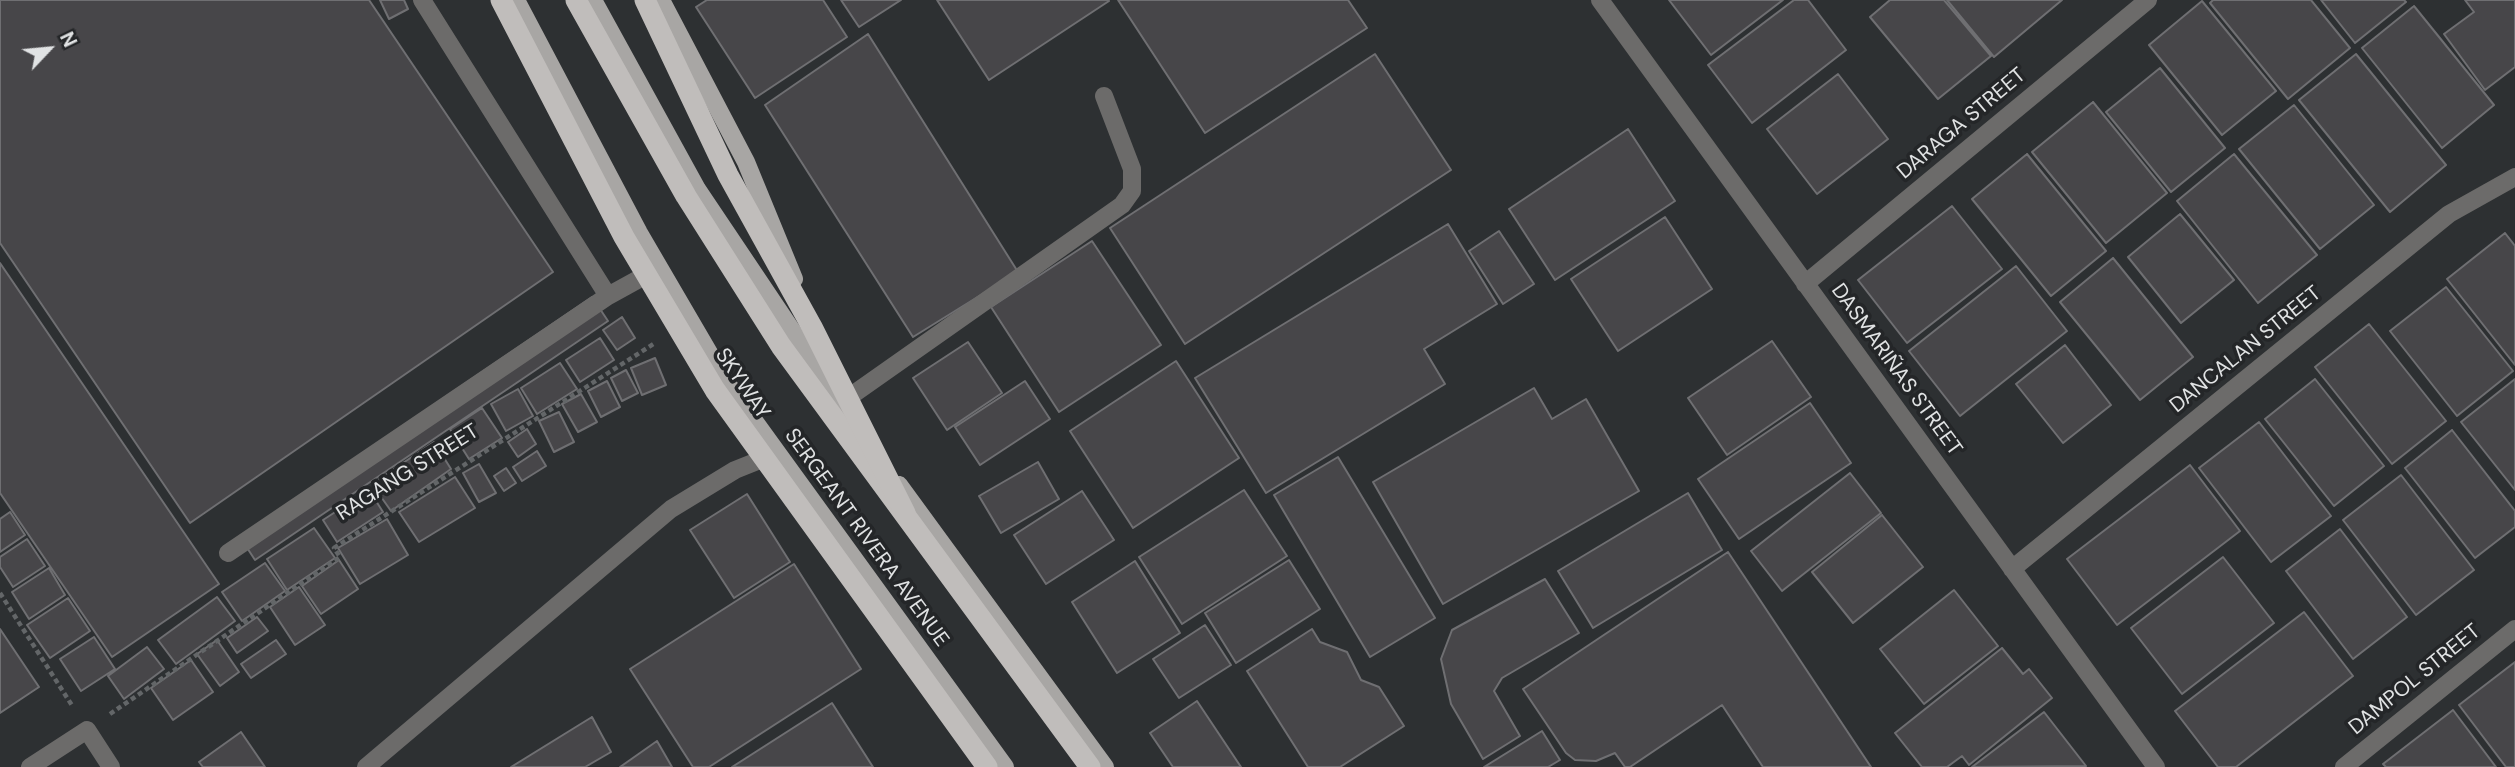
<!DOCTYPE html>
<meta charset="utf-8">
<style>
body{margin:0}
#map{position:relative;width:2515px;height:767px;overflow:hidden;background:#2d3032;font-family:"DM Sans",sans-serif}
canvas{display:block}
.north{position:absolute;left:14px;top:14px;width:70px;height:70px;-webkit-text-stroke:5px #242628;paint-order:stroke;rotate:64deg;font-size:19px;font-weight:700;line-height:28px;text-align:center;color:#e1e3e4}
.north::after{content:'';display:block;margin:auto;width:24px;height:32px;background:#e1e3e4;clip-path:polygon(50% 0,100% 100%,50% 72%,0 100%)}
</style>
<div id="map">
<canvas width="2515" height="767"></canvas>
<div class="north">N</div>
</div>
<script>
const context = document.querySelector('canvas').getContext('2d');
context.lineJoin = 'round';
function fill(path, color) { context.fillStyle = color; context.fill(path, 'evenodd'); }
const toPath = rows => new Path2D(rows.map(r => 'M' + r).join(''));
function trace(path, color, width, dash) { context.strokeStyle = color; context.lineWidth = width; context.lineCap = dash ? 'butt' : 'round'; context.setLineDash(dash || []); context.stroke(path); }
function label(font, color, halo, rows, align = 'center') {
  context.font = font + ' "DM Sans",sans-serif'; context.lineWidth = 7; context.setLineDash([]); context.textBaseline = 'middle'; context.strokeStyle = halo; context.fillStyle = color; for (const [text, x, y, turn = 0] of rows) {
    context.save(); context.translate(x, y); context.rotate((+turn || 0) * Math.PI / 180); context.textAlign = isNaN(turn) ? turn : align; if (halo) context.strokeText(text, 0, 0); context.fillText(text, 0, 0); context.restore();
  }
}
const building = toPath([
 [0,0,369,0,553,272,190,523,0,243,0,0],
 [380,0,404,0,408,9,389,19,380,0],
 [707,0,823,0,847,37,755,98,696,7,707,0],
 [841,0,901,0,859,27,841,0],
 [937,0,1108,0,1109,1,989,80,937,0],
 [1118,0,1348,0,1367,28,1205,133,1118,0],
 [1669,0,1783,0,1711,55,1669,0],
 [1794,0,1808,0,1846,50,1752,123,1708,65,1794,0],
 [1890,0,1944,0,1991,56,1938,99,1870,17,1890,0],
 [1947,0,2062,0,1994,57,1947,0],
 [2213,0,2311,0,2350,48,2288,99,2210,3,2213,0],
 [2321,0,2404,0,2406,2,2355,43,2321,0],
 [2465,0,2515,0,2515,67,2485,90,2444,34,2474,12,2465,0],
 [2202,1,2276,91,2222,135,2149,45,2202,1],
 [2414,6,2494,105,2442,148,2362,48,2414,6],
 [868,34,1018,272,913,337,765,105,868,34],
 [1375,54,1451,170,1185,344,1110,228,1375,54],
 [2356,54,2446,165,2390,212,2299,100,2356,54],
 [2160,68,2225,148,2171,192,2106,112,2160,68],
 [1838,74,1888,139,1817,194,1767,129,1838,74],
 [2093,102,2167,193,2106,243,2032,152,2093,102],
 [2294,105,2374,205,2320,249,2239,149,2294,105],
 [1628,129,1675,201,1555,280,1509,209,1628,129],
 [2027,154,2106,251,2051,296,1972,199,2027,154],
 [2234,154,2317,255,2258,303,2177,201,2234,154],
 [1952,206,2002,269,1907,343,1858,280,1952,206],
 [2180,214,2234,280,2181,323,2128,257,2180,214],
 [1665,217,1712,289,1618,351,1571,279,1665,217],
 [1448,224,1497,304,1424,349,1445,384,1266,493,1195,378,1448,224],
 [1499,231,1534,284,1503,304,1469,251,1499,231],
 [2505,233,2515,246,2515,365,2447,279,2505,233],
 [1092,241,1161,345,1059,412,991,307,1092,241],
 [2113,258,2193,357,2140,400,2060,302,2113,258],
 [0,263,219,584,112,657,0,493,0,263],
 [2016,266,2067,331,1960,416,1909,351,2016,266],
 [2446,287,2513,371,2457,416,2390,331,2446,287],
 [592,297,608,321,255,560,240,537,592,297],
 [622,317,635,338,617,350,603,330,622,317],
 [2369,324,2446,421,2392,464,2315,367,2369,324],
 [600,338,614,360,580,382,566,360,600,338],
 [1772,341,1811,397,1727,455,1688,398,1772,341],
 [968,342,1002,393,947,430,913,378,968,342],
 [2065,345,2111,405,2063,443,2016,384,2065,345],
 [655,358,666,385,642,395,631,368,655,358],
 [1176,361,1239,458,1133,528,1070,431,1176,361],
 [560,363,577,389,537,414,521,388,560,363],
 [626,370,638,393,622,401,611,378,626,370],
 [2315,379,2384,466,2334,506,2265,419,2315,379],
 [2515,379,2515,490,2461,422,2515,379],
 [607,381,620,407,601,417,588,391,607,381],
 [1025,381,1050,419,980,465,955,427,1025,381],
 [1534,388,1552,419,1586,399,1639,491,1443,604,1373,482,1534,388],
 [518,389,533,416,506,431,491,404,518,389],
 [581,394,597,422,578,432,562,404,581,394],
 [1810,403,1851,463,1739,539,1698,479,1810,403],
 [482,408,502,438,469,459,450,429,482,408],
 [559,412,574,442,554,452,539,421,559,412],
 [2259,422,2331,516,2271,562,2199,468,2259,422],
 [527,429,536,444,518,457,508,442,527,429],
 [2452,430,2515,511,2515,527,2475,558,2405,468,2452,430],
 [434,442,451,469,391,511,372,484,434,442],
 [537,451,546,466,522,481,513,467,537,451],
 [1338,457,1435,618,1370,657,1274,495,1338,457],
 [1038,462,1059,499,1001,533,979,496,1038,462],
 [479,464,496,493,479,502,463,473,479,464],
 [2190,465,2240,531,2117,625,2067,559,2190,465],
 [506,468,516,483,504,491,494,476,506,468],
 [1850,473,1881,513,1782,591,1751,551,1850,473],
 [2401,475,2474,570,2416,615,2343,520,2401,475],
 [455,477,475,508,419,542,399,512,455,477],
 [369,490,383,512,337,542,323,520,369,490],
 [1244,490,1287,556,1182,624,1139,557,1244,490],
 [1082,491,1114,540,1046,584,1014,535,1082,491],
 [1688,493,1722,550,1593,628,1558,571,1688,493],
 [747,494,790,562,734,598,690,530,747,494],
 [10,512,25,535,0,552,0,519,10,512],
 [1882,515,1923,567,1853,623,1812,572,1882,515],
 [387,519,408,555,360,584,338,548,387,519],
 [314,528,335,558,287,590,267,559,314,528],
 [2340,529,2407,617,2353,659,2286,571,2340,529],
 [27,539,45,566,13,587,0,567,0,557,27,539],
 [1728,552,1871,767,1763,767,1722,705,1630,767,1625,767,1615,753,1596,761,1575,760,1566,753,1523,689,1728,552],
 [2223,557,2274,623,2182,694,2131,628,2223,557],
 [339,560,358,589,321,614,302,586,339,560],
 [1289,560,1320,609,1236,663,1205,613,1289,560],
 [1135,561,1180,633,1117,673,1072,602,1135,561],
 [265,563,285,591,242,621,222,592,265,563],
 [794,564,861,669,709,767,693,767,630,669,794,564],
 [49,568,65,595,29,619,12,592,49,568],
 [1545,579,1579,633,1502,678,1494,691,1520,736,1483,759,1451,704,1441,659,1452,630,1545,579],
 [299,587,325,625,295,645,270,607,299,587],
 [1954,590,1998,646,1924,704,1880,649,1954,590],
 [217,597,235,621,176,664,158,640,217,597],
 [68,598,90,631,50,658,27,625,68,598],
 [2304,612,2353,676,2236,767,2218,767,2175,711,2304,612],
 [257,617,268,631,237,653,227,638,257,617],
 [1205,625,1231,665,1179,698,1153,659,1205,625],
 [0,629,39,687,0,713,0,629],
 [1312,629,1320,642,1347,652,1361,680,1379,687,1404,726,1340,767,1308,767,1247,671,1312,629],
 [94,637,115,669,81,691,60,659,94,637],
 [217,640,239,672,220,686,197,654,217,640],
 [276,640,286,654,251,678,241,664,276,640],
 [147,647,164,669,124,699,108,676,147,647],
 [2002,648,2023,674,2029,669,2052,698,1969,765,1962,756,1947,767,1922,767,1895,733,2002,648],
 [191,660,213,692,173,720,151,688,191,660],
 [2515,662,2515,767,2506,767,2459,705,2515,662],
 [1197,701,1241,767,1173,767,1150,733,1197,701],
 [832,703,873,767,732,767,832,703],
 [2453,710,2496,767,2386,767,2383,764,2453,710],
 [2044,712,2086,766,1972,767,2044,712],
 [592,717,611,752,585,767,511,767,592,717],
 [1542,731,1560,760,1548,767,1484,767,1542,731],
 [241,732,265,767,203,767,199,762,241,732],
 [657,741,672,767,620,767,657,741]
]);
fill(building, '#474649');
trace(building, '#6f6f72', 2);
trace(toPath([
 [0,593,73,707],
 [110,714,340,557,334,548,655,343]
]), '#636668', 4.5, [5, 3.5]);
trace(toPath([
 [608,296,657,269],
 [845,400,1122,205,1132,191,1132,169,1104,96],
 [228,553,608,296,422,0],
 [366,767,671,509,735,470,775,454]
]), '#6c6b6a', 18);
trace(toPath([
 [1600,0,2156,767],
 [1805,284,2148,0],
 [2012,569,2449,214,2515,177],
 [30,767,87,730,111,767],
 [2344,767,2515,629]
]), '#6c6b6a', 18);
trace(toPath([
 [516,0,639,233,726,382,1005,767],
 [593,0,697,189,846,411],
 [661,0,746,162,794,279],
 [899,485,1105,767]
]), '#a8a6a4', 18);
trace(toPath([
 [576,0,686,196,781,346,1090,767]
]), '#c0bdbb', 21);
trace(toPath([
 [501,0,624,237,715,390,987,767],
 [645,0,728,175,812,327,905,513]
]), '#c0bdbb', 21);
label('21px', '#e1e3e4', '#242628', [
 ["DARAGA STREET",1962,124,-40],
 ["DANCALAN STREET",2246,350,-39],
 ["DASMARIÑAS STREET",1896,370,54],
 ["SKYWAY",742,384,56],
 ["RAGANG STREET",408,473,-32],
 ["SERGEANT RIVERA AVENUE",866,538,54],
 ["DAMPOL STREET",2415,680,-39]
]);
</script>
